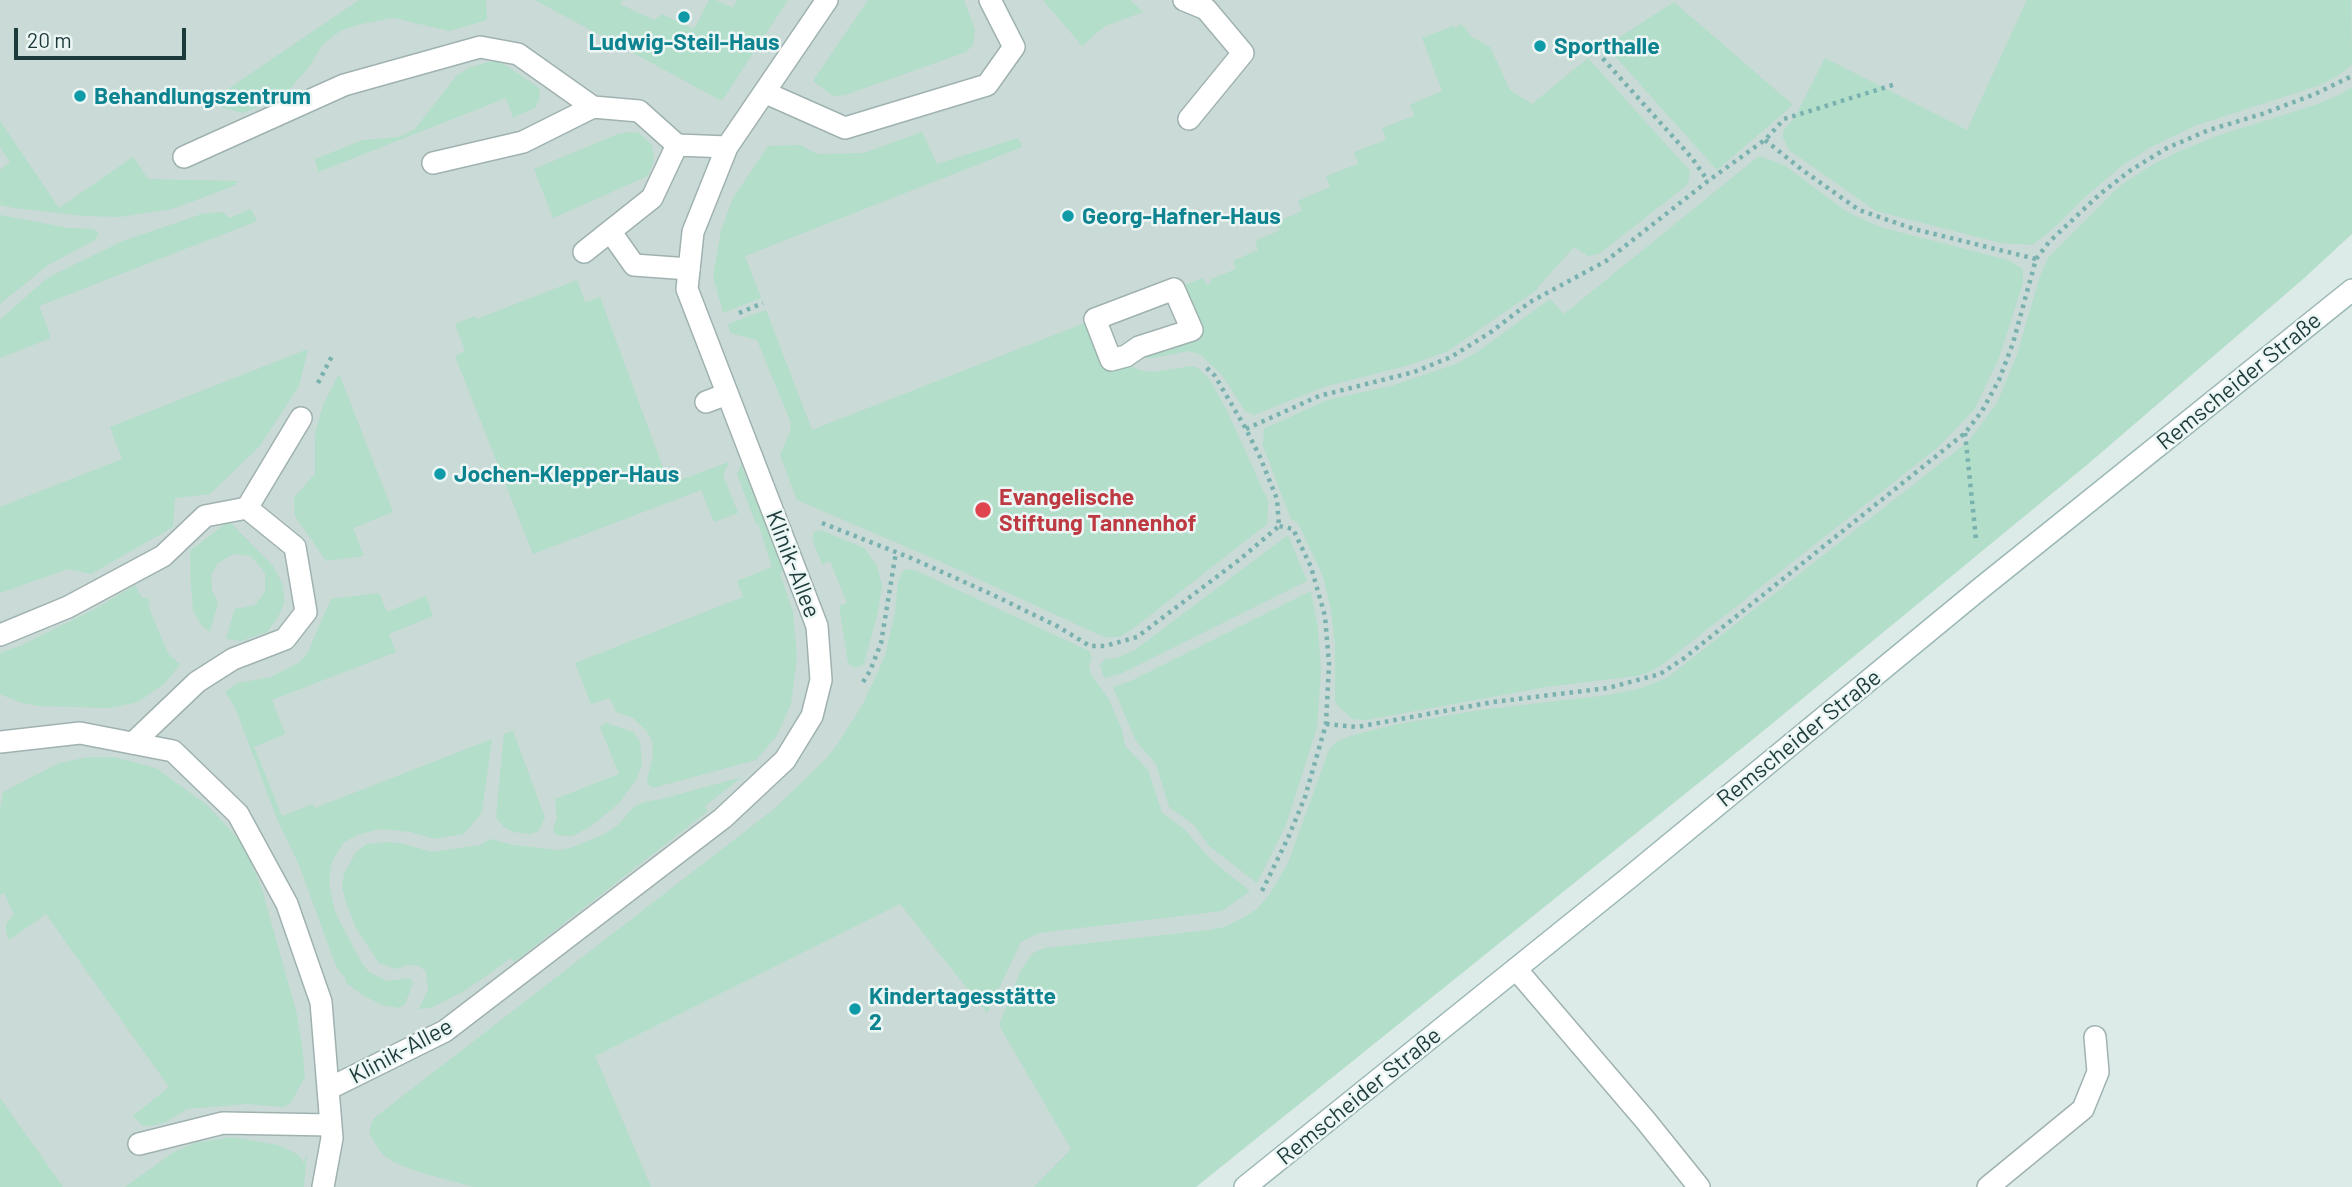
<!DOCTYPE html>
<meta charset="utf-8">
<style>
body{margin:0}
#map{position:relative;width:2352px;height:1187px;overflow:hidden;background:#dceae8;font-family:Barlow,sans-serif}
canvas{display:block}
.scale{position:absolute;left:14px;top:28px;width:172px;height:32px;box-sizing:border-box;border:4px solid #1d3a3a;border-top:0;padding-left:9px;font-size:21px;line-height:24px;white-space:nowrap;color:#1d3a3a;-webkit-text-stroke:5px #ecf7f5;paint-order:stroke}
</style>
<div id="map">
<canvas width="2352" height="1187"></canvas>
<div class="scale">20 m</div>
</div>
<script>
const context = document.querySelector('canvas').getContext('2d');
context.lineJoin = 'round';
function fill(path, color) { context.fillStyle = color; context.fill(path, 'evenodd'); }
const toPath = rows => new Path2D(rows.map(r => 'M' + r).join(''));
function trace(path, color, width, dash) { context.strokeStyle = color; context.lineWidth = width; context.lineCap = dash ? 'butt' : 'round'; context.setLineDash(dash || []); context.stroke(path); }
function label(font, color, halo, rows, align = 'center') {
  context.font = font + ' Barlow,sans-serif'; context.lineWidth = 5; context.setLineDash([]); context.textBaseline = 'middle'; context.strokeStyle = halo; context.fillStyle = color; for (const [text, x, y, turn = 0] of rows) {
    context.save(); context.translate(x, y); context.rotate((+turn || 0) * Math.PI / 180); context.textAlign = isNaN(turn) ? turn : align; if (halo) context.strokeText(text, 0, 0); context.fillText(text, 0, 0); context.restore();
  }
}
fill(toPath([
 [0,0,2352,0,2352,196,1133,1187,0,1187]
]), '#cadad7');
fill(toPath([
 [359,0,486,0,487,20,449,31,394,18,361,24,340,31,322,45,309,67,283,97,243,113,210,104,228,89],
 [535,0,622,0,620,4,654,20,662,14,694,29,709,0,716,0,733,8,737,0,788,0,723,99,720,100],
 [868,0,964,0,975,30,973,45,966,52,845,95,833,96,813,81],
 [1043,0,1130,0,1143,12,1105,26,1082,46],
 [2027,0,2351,0,2352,62,2350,67,2335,77,2320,85,2194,126,2149,148,2120,167,2085,197,2056,226,2032,245,2001,243,1876,211,1789,150,1783,138,1783,131,1795,117,1825,58,1967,130],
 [1674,2,1793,105,1717,170,1606,46],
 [1461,24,1472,37,1490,47,1510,90,1532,104,1588,58,1690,171,1688,184,1599,254,1588,256,1574,247,1537,288,1538,289,1448,351,1409,365,1324,387,1254,415,1245,411,1222,375,1200,354,1188,351,1154,358,1147,358,1141,355,1192,330,1174,289,1203,278,1206,284,1211,283,1211,279,1236,269,1233,261,1258,250,1255,241,1280,230,1277,222,1302,211,1298,201,1330,187,1326,176,1358,164,1354,152,1386,140,1382,128,1414,116,1410,105,1442,91,1422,38,1453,26,1456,28],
 [488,62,498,62,507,66,539,88,540,96,536,107,513,118,506,98,318,172,315,159,363,140,399,137,415,129,457,75,469,68],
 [2352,87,2352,234,2302,280,2088,464,1757,736,1196,1187,1034,1187,1071,1149,999,1025,1021,970,1033,953,1045,948,1209,930,1224,927,1243,918,1257,909,1270,894,1288,863,1329,750,1335,743,1350,736,1393,725,1480,710,1609,695,1638,689,1667,678,1969,441,1997,403,2017,355,2040,276,2048,258,2120,186,2152,165,2180,151,2217,136,2315,105,2339,95],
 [0,121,59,208,133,157,148,179,238,181,234,186,172,209,119,217,84,216,14,208,0,205,0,170,10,162,0,147],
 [631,132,639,133,652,145,654,160,648,176,553,218,534,169,618,134],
 [922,132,937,164,1018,138,1022,147,745,256,761,298,723,313,713,276,721,231,733,198,768,146,800,145,817,154,864,153],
 [1759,156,1784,165,1847,212,1880,227,2008,260,2023,269,2023,283,1999,358,1974,410,1937,448,1663,664,1650,672,1636,676,1546,687,1366,720,1353,719,1340,708,1335,701,1335,645,1331,610,1323,576,1298,523,1291,519,1263,446,1264,429,1327,400,1391,386,1456,364,1476,353,1550,299,1564,314],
 [251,209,257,221,39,306,51,338,0,358,0,320,45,280,59,272,123,241,202,214,218,212,224,213,229,218],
 [0,215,69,228,92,229,99,232,95,240,48,265,0,304],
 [577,280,585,302,600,297,669,484,729,462,723,475,738,513,714,522,701,490,533,554,455,356,465,351,455,324,475,316,477,319],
 [766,310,812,430,1095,319,1131,365,1138,370,1153,372,1192,366,1198,368,1210,380,1227,411,1268,501,1267,524,1131,630,1119,637,1104,637,937,560,797,500,780,455,790,432,791,423,757,340,730,333,728,324],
 [308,349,299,386,259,447,210,494,175,498,173,527,91,574,68,569,0,593,0,507,122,459,110,427],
 [339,374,393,512,353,528,364,556,326,561,295,516,294,497,315,474,315,434,323,405],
 [741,464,784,570,780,574,793,612,797,657,791,704,776,737,756,760,653,788,648,785,647,780,653,756,652,741,647,731,633,718,616,712,610,698,591,704,575,663,743,597,737,581,772,567,758,523,756,524,737,474],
 [229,521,273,566,283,585,284,603,278,617,267,632,241,641,226,639,235,609,255,605,265,592,265,573,251,556,233,554,217,564,211,575,212,591,218,602,210,632,201,625,193,610,191,587,190,551],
 [821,530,864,548,877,566,882,585,878,611,864,664,855,668,848,663,839,606,847,603,830,561,822,564,812,539,814,532],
 [1288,535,1307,581,1120,674,1104,678,1100,664,1105,659,1117,658,1135,650],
 [906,569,917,571,1089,651,1092,658,1089,665,1091,675,1108,698,1122,730,1125,746,1148,770,1162,813,1185,830,1211,860,1250,891,1222,911,1039,933,1021,942,987,1013,900,904,595,1056,651,1187,474,1187,422,1173,395,1163,382,1154,369,1133,373,1119,774,809,827,758,839,742,863,704,885,656,895,612,898,582,902,572],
 [135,585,142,598,148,598,150,611,169,655,180,664,165,683,138,702,110,708,38,706,19,702,0,694,0,653,22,645,95,609],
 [1311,591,1318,628,1321,671,1317,727,1286,825,1257,883,1209,846,1194,825,1169,807,1156,764,1136,741,1113,687,1131,681],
 [379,593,387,612,426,596,433,616,389,634,396,652,272,700,285,734,254,747,282,816,313,804,315,808,492,739,482,812,464,834,434,839,411,832,381,829,360,834,344,842,332,861,329,882,335,912,361,962,369,972,387,981,410,978,413,983,405,1004,399,1008,383,1005,366,997,346,983,346,979,336,966,299,865,277,819,235,707,225,692,238,683,271,677,300,662,307,654,329,603,331,602,330,599],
 [606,723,633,732,640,741,642,764,636,780,619,803,590,827,572,836,556,835,553,830,557,818,555,799,619,774,600,727],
 [513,731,545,818,538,831,531,834,514,832,504,827,496,817,504,734],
 [89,757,114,757,156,768,208,806,243,844,262,889,297,1015,302,1045,305,1077,290,1104,283,1107,247,1104,187,1109,164,1123,150,1126,142,1125,133,1116,169,1087,46,914,9,940,6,932,6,924,14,914,4,893,0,895,0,810,3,792,59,763],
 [742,777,705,806,708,811,514,962,511,958,466,990,431,1008,419,1009,428,990,426,971,417,965,407,965,397,969,379,963,356,928,346,903,342,887,344,874,356,852,367,844,387,842,404,844,432,852,480,845,490,839,514,845,558,850,570,848,605,834,618,825,634,807,644,802,662,799],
 [0,1098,63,1187,0,1187],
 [231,1137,278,1145,297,1154,304,1163,307,1152,304,1187,125,1187,174,1152,195,1143]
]), '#b2deca');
const lane = toPath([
 [1184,0,1206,9,1243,53,1189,119],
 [766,93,845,128,987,85,1014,47,990,0],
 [184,157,344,85,480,47,518,54,593,107],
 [433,163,523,142,593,107,639,111,677,145,727,147],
 [610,231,634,265,689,269],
 [584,252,652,198,677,145],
 [706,402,727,394],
 [0,635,68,607,163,556,205,516,247,508,301,418],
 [133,743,197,682,233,659,285,639,306,612,295,547,247,508],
 [1516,969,1646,1121,1699,1187],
 [139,1144,223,1123,330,1125],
 [1988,1187,2083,1109,2098,1072,2095,1037]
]);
const street = toPath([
 [1174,289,1192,330,1139,347,1126,356,1111,360,1095,319,1174,289],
 [0,742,80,733,173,751,238,814,287,904,321,1002,332,1138,323,1187],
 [328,1089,445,1031,723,818,785,760,812,716,821,680,817,626,687,289,693,232,727,147,827,0]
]);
const secondary = toPath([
 [1245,1187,1630,877,1981,588,2352,290]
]);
trace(lane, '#9fb2b0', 24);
trace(street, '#9fb2b0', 24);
trace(secondary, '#9ab7b5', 24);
trace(toPath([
 [1597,52,1692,158,1708,181],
 [1765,140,1801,169,1859,210,1914,229,2036,259],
 [739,313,763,303],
 [318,383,332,356],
 [1246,429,1319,396,1414,372,1451,357,1491,332,1530,302,1606,261,1708,181,1766,139,1784,119,1896,84],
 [1965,433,1976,539],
 [822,523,911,558,991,594,1057,626,1090,646,1105,646,1137,637,1239,560,1279,526,1277,499,1260,457,1246,429,1215,376,1206,367],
 [863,682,870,671,881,643,896,552],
 [1326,724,1357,727,1493,702,1608,688,1660,674,1683,659,1965,433,1982,411,1999,380,2013,343,2036,259,2049,242,2100,194,2131,170,2167,148,2209,130,2262,114,2315,94,2352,76],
 [1262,891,1288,838,1305,797,1326,724,1329,664,1325,616,1311,567,1293,529,1279,526]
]), '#79b1af', 4.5, [3.5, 5]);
trace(lane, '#fff', 21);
trace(street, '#fff', 21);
trace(secondary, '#fff', 21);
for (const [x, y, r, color] of [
 [684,17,7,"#0f9aa8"],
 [1540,46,7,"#0f9aa8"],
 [80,96,7,"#0f9aa8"],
 [1068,216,7,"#0f9aa8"],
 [440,474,7,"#0f9aa8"],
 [983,510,9,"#e0444e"],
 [855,1009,7,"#0f9aa8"]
]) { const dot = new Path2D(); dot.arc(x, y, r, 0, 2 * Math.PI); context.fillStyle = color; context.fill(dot); trace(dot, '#ecf7f5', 2.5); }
label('bold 23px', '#0d838f', '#ecf7f5', [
 ["Ludwig-Steil-Haus",684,42,"center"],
 ["Sporthalle",1554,46],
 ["Behandlungszentrum",94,96],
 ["Georg-Hafner-Haus",1082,216],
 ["Jochen-Klepper-Haus",454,474],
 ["Kindertagesstätte",869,996],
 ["2",869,1022]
], 'left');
label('23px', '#1d3a3a', '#ecf7f5', [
 ["Remscheider Straße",2239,381,-39],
 ["Klinik-Allee",793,564,69],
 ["Remscheider Straße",1799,738,-39],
 ["Klinik-Allee",401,1051,-28],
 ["Remscheider Straße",1359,1096,-39]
]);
label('bold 23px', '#be3a42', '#ecf7f5', [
 ["Evangelische",999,497],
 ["Stiftung Tannenhof",999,523]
], 'left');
</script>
